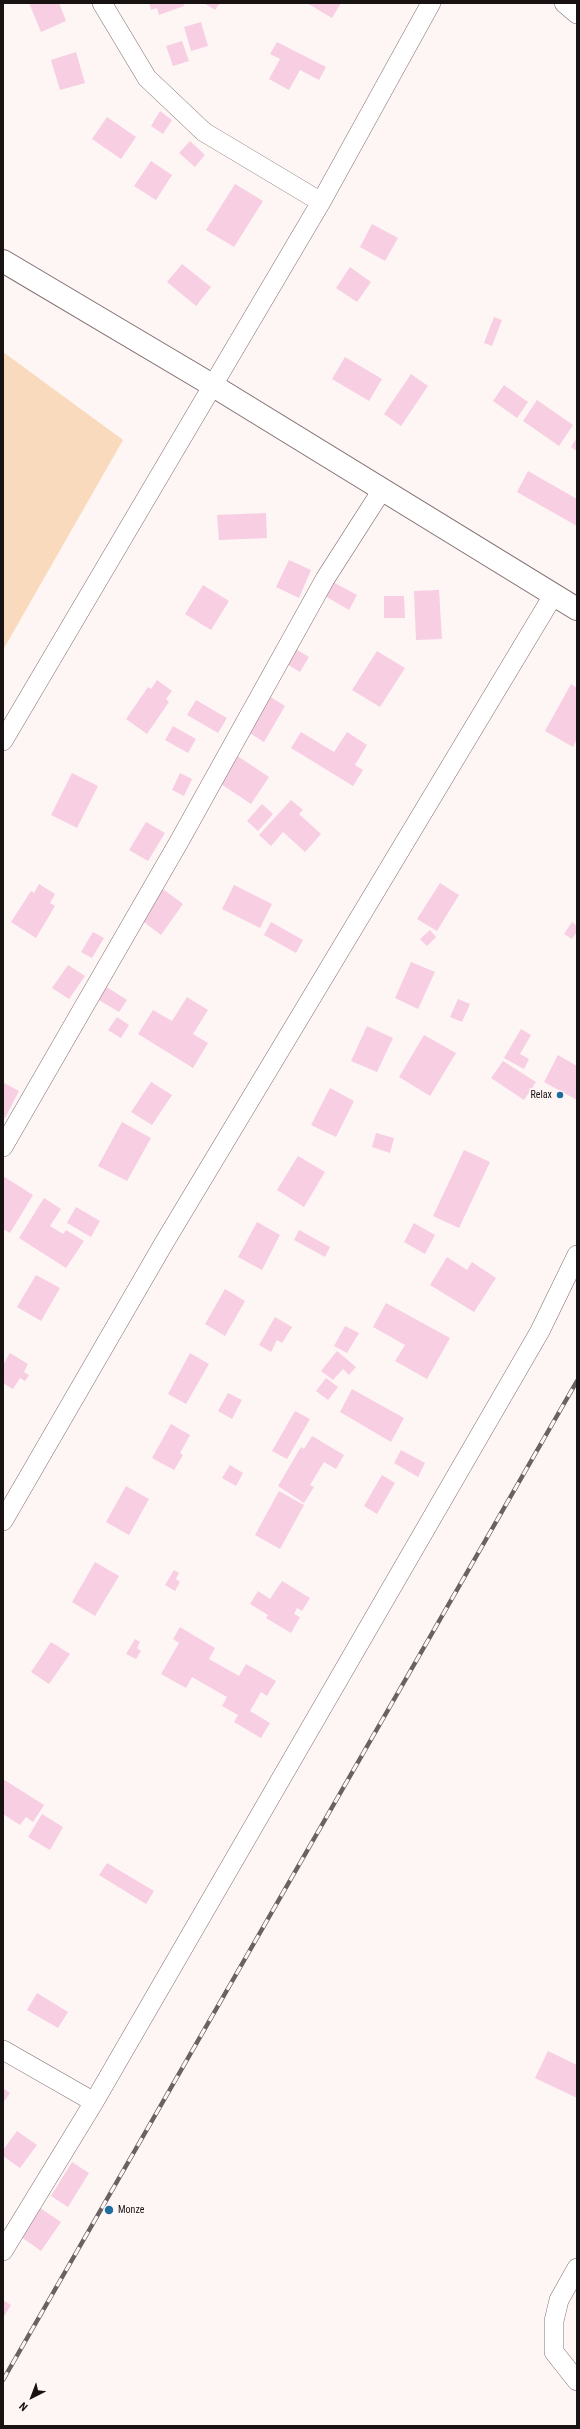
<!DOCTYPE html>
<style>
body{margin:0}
#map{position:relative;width:580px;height:2429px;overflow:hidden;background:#fef5f5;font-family:"Roboto Condensed",sans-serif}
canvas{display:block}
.frame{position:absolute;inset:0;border:4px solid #191212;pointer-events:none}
.north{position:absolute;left:12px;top:2377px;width:40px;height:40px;-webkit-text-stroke:3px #fef5f5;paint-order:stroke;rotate:222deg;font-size:11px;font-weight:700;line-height:16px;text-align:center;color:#191212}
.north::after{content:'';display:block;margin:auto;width:14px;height:18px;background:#191212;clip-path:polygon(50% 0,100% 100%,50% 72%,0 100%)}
</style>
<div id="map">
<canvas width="580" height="2429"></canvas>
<div class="frame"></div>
<div class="north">N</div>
</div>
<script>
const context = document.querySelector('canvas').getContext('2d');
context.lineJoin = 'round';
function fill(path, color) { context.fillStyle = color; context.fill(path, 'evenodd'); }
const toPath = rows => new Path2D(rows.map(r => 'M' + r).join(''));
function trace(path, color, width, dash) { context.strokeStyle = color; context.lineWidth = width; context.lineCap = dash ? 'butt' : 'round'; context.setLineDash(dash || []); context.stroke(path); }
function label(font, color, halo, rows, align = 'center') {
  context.font = font + ' "Roboto Condensed",sans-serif'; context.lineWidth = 4; context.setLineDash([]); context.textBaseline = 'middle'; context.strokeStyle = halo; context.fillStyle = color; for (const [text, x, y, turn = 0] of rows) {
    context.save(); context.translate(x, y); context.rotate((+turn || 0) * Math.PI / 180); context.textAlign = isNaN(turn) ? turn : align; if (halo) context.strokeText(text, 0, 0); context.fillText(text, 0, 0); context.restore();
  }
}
fill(toPath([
 [3,352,123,440,3,650]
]), '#f9dabc');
fill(toPath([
 [29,3,59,3,66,21,41,32],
 [149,3,183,3,184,6,159,15,157,8,151,10],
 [204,3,220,3,215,10],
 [307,3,341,3,332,18],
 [201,22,208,46,191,51,184,27],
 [182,41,189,61,173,66,166,46],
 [277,42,326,67,319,80,300,70,289,90,269,79,280,59,270,54],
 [76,52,85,83,60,90,51,60],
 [160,111,172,120,163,134,151,126],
 [107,117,136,137,121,159,92,139],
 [190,141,205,155,195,167,179,153],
 [151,161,172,175,156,200,134,186],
 [235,184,263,201,234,247,206,230],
 [372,224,398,238,385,261,360,247],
 [182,264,211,287,196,306,167,282],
 [350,267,371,282,357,302,336,288],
 [494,317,502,320,492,346,484,343],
 [345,357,382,379,369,401,332,379],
 [411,374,428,386,401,426,384,414],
 [504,385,528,402,517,418,493,401],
 [537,400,573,425,559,446,523,421],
 [577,437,577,451,571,447],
 [528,471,577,499,577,526,517,492],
 [266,513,267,538,219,540,217,515],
 [289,560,311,570,299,598,276,587],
 [333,582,357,595,349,610,325,596],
 [203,585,229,601,211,630,185,614],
 [439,590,442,639,416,640,414,591],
 [384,596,404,596,405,618,384,618],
 [294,648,309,657,300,672,285,663],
 [377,651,405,668,380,707,352,690],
 [157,680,172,691,166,699,169,702,147,734,126,719,148,687,151,689],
 [571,684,577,688,577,739,573,747,545,731],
 [269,696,285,706,264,742,248,732],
 [196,700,227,718,218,733,187,715],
 [173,726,196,739,188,753,165,740],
 [301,732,334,752,347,732,367,745,355,765,363,770,353,786,291,748],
 [236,755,269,777,251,804,218,782],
 [72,773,98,786,77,828,51,815],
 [180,773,192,779,184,796,172,790],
 [291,800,303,810,299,814,321,834,305,852,283,832,271,846,259,835],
 [262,804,273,814,258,831,247,821],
 [146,822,165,833,148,861,129,850],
 [440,883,459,895,437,931,417,919],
 [39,884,55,894,50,903,55,906,36,938,11,922,31,891,34,893],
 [234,885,272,904,260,928,222,909],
 [163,889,183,904,161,935,141,920],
 [271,922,303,940,296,953,264,935],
 [572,922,577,926,577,932,572,939,564,934],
 [430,930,436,937,427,946,420,939],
 [93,932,104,938,92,958,81,952],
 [411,962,435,972,418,1009,395,998],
 [68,965,85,976,69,999,52,988],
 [105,986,127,1000,119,1012,97,999],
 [187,997,208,1010,193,1034,208,1043,193,1068,138,1034,153,1010,172,1021],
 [458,999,470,1004,462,1022,450,1017],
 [117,1017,129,1025,121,1038,108,1030],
 [367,1026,393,1038,377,1072,351,1061],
 [521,1029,531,1035,520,1054,529,1059,524,1069,504,1058],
 [424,1035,456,1053,430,1096,399,1077],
 [558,1055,577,1066,577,1100,544,1082],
 [503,1061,536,1082,524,1100,491,1078],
 [151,1082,172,1095,152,1125,131,1112],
 [4,1083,19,1091,5,1118,3,1117],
 [330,1088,354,1101,336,1137,311,1125],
 [122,1122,151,1138,127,1181,98,1166],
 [376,1133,394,1138,390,1153,372,1147],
 [464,1150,490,1162,459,1228,433,1216],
 [298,1156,325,1172,304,1207,277,1190],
 [3,1176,33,1195,10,1233,3,1229],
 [44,1198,61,1209,50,1226,63,1234,66,1230,84,1241,66,1268,19,1238],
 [76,1207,100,1221,91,1237,67,1223],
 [257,1222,280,1235,262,1270,238,1257],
 [414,1223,435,1235,425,1254,404,1242],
 [299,1230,330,1247,325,1257,294,1240],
 [447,1257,467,1270,472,1262,496,1278,474,1312,430,1285],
 [36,1275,60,1288,41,1321,17,1307],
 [225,1289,245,1301,225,1336,205,1324],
 [386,1303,450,1338,427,1379,395,1361,405,1345,373,1327],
 [275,1317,292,1327,282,1343,277,1340,271,1352,259,1345],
 [345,1326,359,1333,347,1353,334,1346],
 [337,1351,356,1367,349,1375,343,1369,333,1380,321,1371],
 [10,1353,28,1364,24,1372,29,1375,25,1381,20,1378,13,1389,3,1383,3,1365],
 [190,1353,209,1364,186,1404,168,1394],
 [326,1378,338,1387,328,1400,316,1391],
 [352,1389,404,1418,391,1442,340,1412],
 [228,1393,242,1400,232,1419,218,1411],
 [295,1411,310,1419,287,1459,272,1451],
 [171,1424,190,1435,180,1453,183,1455,174,1470,152,1458],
 [312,1436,344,1455,336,1469,324,1462,310,1485,314,1487,304,1503,278,1486,301,1447,304,1449],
 [401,1450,425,1463,418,1477,394,1463],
 [230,1465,243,1473,236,1486,222,1478],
 [382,1475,395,1483,377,1514,364,1506],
 [126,1486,149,1499,129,1535,106,1522],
 [279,1491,304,1505,280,1549,255,1535],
 [95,1562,119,1576,95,1616,72,1602],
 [174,1570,179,1573,176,1579,180,1582,175,1591,165,1585],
 [282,1581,310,1598,302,1611,297,1608,294,1614,300,1617,291,1633,266,1618,268,1615,250,1604,258,1591,270,1599],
 [180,1627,215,1648,209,1659,239,1676,246,1664,276,1681,267,1696,261,1692,250,1711,270,1723,261,1738,234,1722,238,1715,222,1706,227,1697,192,1677,186,1688,161,1674,179,1643,173,1639],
 [135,1639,140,1642,137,1648,141,1651,136,1659,126,1654],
 [51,1642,70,1654,49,1684,31,1672],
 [3,1779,44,1805,33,1822,26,1817,20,1825,3,1814],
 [42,1814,63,1827,50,1850,28,1837],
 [107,1863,154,1891,146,1904,99,1875],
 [37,1993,68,2012,58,2028,27,2010],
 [548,2051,577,2065,577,2098,535,2078],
 [3,2088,10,2093,3,2103],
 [17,2131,37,2145,20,2168,3,2156,3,2150],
 [72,2162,89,2173,68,2207,51,2196],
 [40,2208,61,2222,41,2251,20,2236],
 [3,2300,11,2305,3,2318]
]), '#f8cee3');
const street = toPath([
 [102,3,147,78,204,132,321,202],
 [564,3,577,14],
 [3,741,321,202,431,3],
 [3,1147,180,840,325,579,382,490],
 [3,1521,164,1243,554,594],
 [3,2050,94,2102],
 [3,2251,94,2102,540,1331,577,1255],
 [577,2268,559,2300,554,2321,554,2352,577,2381]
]);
const secondary = toPath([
 [3,261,212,385,577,609]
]);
trace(street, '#816e70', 20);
trace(secondary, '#816e70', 24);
trace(street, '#fff', 19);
trace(secondary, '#fff', 22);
const rail = toPath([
 [3,2380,577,1381]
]);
trace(rail, '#6a6262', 4.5);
trace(rail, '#fef5f5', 3, [9]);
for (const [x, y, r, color] of [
 [560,1095,4,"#1e6d9f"],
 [109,2210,5,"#1e6d9f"]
]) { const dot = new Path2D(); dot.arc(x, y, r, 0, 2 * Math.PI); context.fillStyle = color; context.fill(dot); trace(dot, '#fef5f5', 1.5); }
label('10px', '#191212', '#fef5f5', [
 ["Relax",552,1095],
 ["Monze",118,2210,"left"]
], 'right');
</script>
